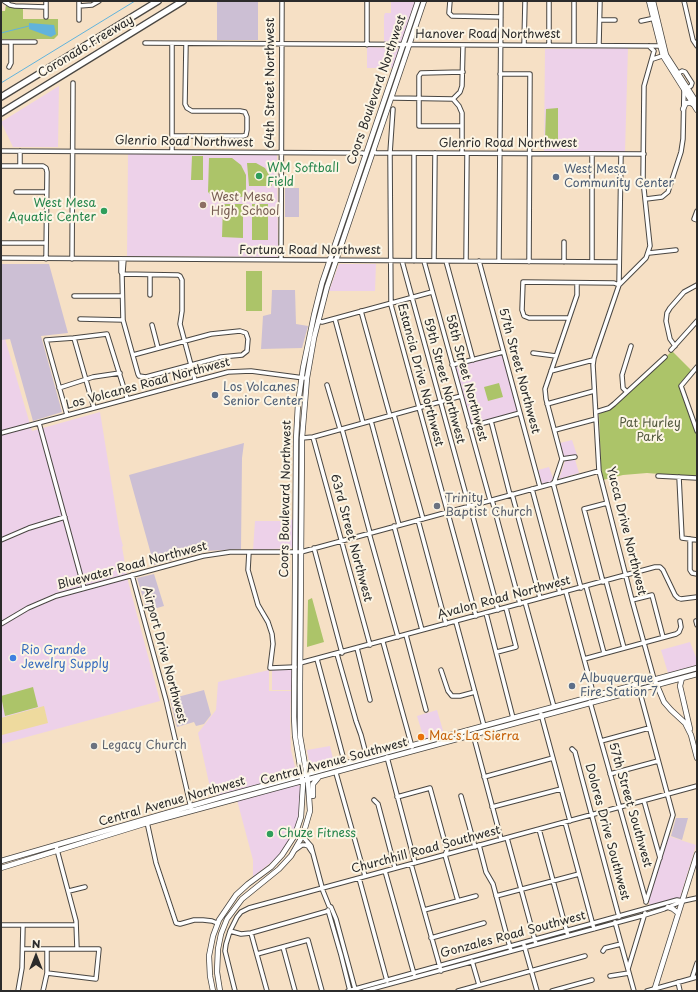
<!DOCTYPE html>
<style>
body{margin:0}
#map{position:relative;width:698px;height:992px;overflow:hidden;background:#f6e0c5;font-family:"Playpen Sans",sans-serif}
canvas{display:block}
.frame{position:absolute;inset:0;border:2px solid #2b2b2b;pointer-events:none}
.north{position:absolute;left:16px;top:936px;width:40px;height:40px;-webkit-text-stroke:3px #fcf5e5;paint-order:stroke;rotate:0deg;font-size:11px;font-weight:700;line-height:16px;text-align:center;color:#2b2b2b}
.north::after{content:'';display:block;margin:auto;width:14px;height:18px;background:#2b2b2b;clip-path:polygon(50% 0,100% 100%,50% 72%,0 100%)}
</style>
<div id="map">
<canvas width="698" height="992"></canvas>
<div class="frame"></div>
<div class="north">N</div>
</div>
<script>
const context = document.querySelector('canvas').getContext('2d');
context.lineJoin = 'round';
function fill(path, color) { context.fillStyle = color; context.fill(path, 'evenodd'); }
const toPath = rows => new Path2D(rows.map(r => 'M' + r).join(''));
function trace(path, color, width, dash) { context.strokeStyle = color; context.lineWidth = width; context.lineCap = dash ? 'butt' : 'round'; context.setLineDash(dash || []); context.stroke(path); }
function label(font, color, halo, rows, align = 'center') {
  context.font = font + ' "Playpen Sans",sans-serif'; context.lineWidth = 4; context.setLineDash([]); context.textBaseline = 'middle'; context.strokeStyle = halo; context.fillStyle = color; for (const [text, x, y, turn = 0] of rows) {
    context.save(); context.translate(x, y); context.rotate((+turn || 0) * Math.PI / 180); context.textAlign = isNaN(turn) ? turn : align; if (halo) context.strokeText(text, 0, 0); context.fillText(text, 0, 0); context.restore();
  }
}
fill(toPath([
 [391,1,417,1,402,41,399,42,384,42,384,16,385,13,391,13],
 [367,47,398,48,399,51,394,68,367,68],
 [628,48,625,152,544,151,545,49],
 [59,86,58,147,13,147,1,122],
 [128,154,277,155,278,256,277,257,127,256],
 [339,264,376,264,375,291,329,291],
 [1,325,32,431,100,412,120,535,123,546,122,547,128,581,160,701,1,744],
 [502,353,518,412,470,425,454,366],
 [572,440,577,455,574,456,579,473,559,479,565,461,560,443],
 [549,467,553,478,551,482,542,484,538,470],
 [293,519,293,548,253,550,255,521,288,521],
 [690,642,697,660,697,665,668,673,661,650],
 [272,669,294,669,294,690,272,690],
 [269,670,269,691,291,691,290,725,291,750,295,767,290,776,219,797,209,783,198,733,216,710,218,682],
 [437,710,444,734,424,739,417,716],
 [330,746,334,763,318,765,309,762,307,750],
 [298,784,301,787,300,805,298,822,292,836,279,856,253,877,253,860,237,800],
 [668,836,696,845,680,898,650,906,648,900]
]), '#edd1e9');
fill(toPath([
 [217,1,258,1,258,40,217,40],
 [285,188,299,188,299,217,285,217],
 [1,264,49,264,68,333,41,336,62,412,33,421,10,339,1,340],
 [272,290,295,290,296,324,308,326,302,348,261,349,263,316,271,314],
 [244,443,242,458,241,549,206,551,154,565,129,475],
 [154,574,164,606,147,611,137,578],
 [204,690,211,715,204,724,196,726,194,722,177,727,170,699],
 [676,818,688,818,682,840,671,836]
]), '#ccbfd4');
fill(toPath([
 [6,5,13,8,23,8,23,19,58,19,58,35,54,39,1,39,1,11,5,11],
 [558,108,558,140,545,140,546,109],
 [192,156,203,156,203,180,191,180],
 [209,158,232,158,241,165,246,175,246,197,212,196,208,192],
 [247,163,256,163,265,168,271,178,272,186,249,186],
 [223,204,243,204,243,238,222,237],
 [252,204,268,204,268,240,252,240],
 [246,271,262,271,262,311,246,311],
 [672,351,692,371,680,383,680,387,697,436,697,477,647,473,623,475,603,480,601,468,599,414,615,406],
 [499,383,503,397,488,401,484,387],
 [312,598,324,642,307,647,308,600],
 [33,687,38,707,5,716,1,696]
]), '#acc469');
fill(toPath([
 [44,706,48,723,2,735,1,730,1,718]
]), '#eeda9e');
fill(toPath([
 [29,23,54,25,56,34,51,37,29,29]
]), '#61b3dc');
trace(toPath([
 [1,33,29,26],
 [1,83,135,1]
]), '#61b3dc', 1);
const minor = toPath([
 [4,1,10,5,15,6,46,7],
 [79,1,79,20],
 [450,1,449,13,452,16,501,17],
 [684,1,693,40,697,46],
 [79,6,92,5,99,1],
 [46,17,46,1],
 [600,20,615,20],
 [641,21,655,18],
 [1,42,35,42],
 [145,43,662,46],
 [367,45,367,1],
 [524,45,525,1],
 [549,45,549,1],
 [574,45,574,1],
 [599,45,600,1],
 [649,46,654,51,644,86,643,180,650,246,646,258,619,285,594,358,593,365,599,471,632,600,654,679],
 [653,59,665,55],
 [9,67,11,63,11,42],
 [500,74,530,74,529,262],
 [392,97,394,98,453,99],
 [453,99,459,106,462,113,462,153],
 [453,99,460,92,462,86,463,45],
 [393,109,390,153,391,305,476,616],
 [462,126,419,126,419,76,421,73,463,72],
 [172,136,243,136,246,135,247,130,247,117,245,112,240,111,192,111,187,108,185,104,186,44],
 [1,151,362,153,366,154],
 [172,151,172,44],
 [373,151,376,153,414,153,644,154],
 [1,166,43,166,46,168,47,172,46,259],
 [20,166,20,151],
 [16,192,46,192],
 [646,199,662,197,668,192,681,152,683,139,684,90,691,86,692,83,685,72,682,71,677,74],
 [697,211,694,219,697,220],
 [15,217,46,218],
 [1,243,46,243],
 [649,253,676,250],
 [1,258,619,262],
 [72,259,73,83],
 [121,259,121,272,122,274],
 [124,259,123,272,122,274,123,320,138,374,139,376,146,377,221,357,242,355,247,351,248,339,246,333,240,331,211,334,133,355],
 [281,260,282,1],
 [402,261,469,506],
 [414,261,414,153],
 [424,261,490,500],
 [434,261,435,153],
 [446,261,473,360],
 [466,261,467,154],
 [479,261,540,487],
 [499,261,501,1],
 [564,262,564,242],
 [592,262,592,154],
 [122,274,178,275,180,276,182,280,182,311,180,324,195,380],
 [150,275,150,295],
 [619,284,621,154],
 [74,296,122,296],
 [361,311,390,416],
 [568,318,529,318,524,316,522,310,523,282,614,283,619,285],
 [80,319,123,320],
 [335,319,363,423],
 [318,321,322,322,432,292],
 [152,325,158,348],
 [675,346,670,339,666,321,667,313,670,308,684,292,697,285],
 [671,350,697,321],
 [533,353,556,356],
 [452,365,503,352],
 [697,367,681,386,697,431],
 [551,371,593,360],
 [327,385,340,429],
 [59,388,93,377,120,373],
 [627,392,623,388,622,375,631,346],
 [547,404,594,391],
 [94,408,74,338,107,334,127,398],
 [596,412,609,408,614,404,665,357],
 [67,415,46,340,74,338],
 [394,415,423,519],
 [371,421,399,525],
 [491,421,510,495],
 [39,423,84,588],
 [469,427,520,413],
 [342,429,370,533],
 [555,430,596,419],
 [1,433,228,372,251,371,304,378],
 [313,437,370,645],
 [302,438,313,437,461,396],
 [562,459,575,457],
 [658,476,697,478],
 [679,477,682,538,697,540],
 [553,483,581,588],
 [554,483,562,459,546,399,545,389,577,295,577,283],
 [532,489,560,593],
 [512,494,540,598],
 [492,500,520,604],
 [470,506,498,610],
 [418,520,446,624],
 [394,526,422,630],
 [369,533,398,637],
 [690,539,690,570,692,573,697,574],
 [1,540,29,528,65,517],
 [314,548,342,653],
 [249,552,248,570,258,605,268,622,272,634,273,644,270,668,295,667],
 [132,575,166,700,191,808],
 [606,581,624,648],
 [603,582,584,509,607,503],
 [586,586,604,653],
 [566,592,594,696],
 [632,600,652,595,663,637],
 [525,602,554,707],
 [486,613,513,718],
 [696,621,697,625],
 [456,622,484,726],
 [1,624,28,608,56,596,203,556,230,552,301,552,599,471],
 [406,635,426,710],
 [383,642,412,747],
 [357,648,370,700],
 [497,652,516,647,506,608],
 [337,654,356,721,361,735,367,758],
 [317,659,345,764],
 [584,659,676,634,679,632,681,627,680,621],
 [300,663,655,567,660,567,663,570,675,595,678,598,681,599,697,597],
 [441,670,448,691,452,696,460,696,475,692],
 [639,689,673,815,646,902],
 [590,702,646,901],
 [541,714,570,821],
 [473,734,501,839],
 [601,741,649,728],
 [572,749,575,752,581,775,619,917],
 [387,757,415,863],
 [336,773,365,876],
 [610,774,658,761],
 [484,777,553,758],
 [461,796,475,847],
 [397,797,430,788,447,850,445,855,458,901],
 [374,800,378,804,395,868],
 [644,801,660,858],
 [492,807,561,789],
 [147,822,156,863,176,923,180,924,194,920,203,920,212,921,217,923],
 [565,822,594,929],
 [539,829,568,936],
 [303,835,304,838,311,846,323,891,329,906,331,907,336,919,355,989],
 [507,838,536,944],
 [479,845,486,872,493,884,511,951],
 [56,846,76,921,77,949],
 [295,850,302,845,305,845,308,846,312,852],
 [411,864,441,971],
 [385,871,414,974],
 [359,878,387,981],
 [69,891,85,887],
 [496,896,579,874],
 [328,910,341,955,350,991],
 [424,910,476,896],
 [615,922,634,991],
 [1,925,76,925],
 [230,931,241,934,251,933,328,911],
 [251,933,267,991],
 [431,938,484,923],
 [524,945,537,991],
 [283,947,295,991],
 [23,949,99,949,96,979,47,973],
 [603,951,605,948,621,944],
 [257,954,308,940,322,991],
 [472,961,479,985],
 [628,969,645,913],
 [610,976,629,973],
 [692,978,697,963],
 [678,982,680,991],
 [18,991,22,968,23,925],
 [43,991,47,973,47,949],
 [235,991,225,951,226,944,230,931,237,917,241,912,249,908,697,786],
 [348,991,677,900,683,901],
 [364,991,645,915,664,909,683,901,697,898],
 [458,991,585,956],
 [552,991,592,980],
 [647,991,697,977]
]);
const major = toPath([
 [649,1,663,56,697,110],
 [653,1,666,55,697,103],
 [683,109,686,103,691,103,694,105],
 [682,678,680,686,690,729],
 [656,683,664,702,671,710,685,723,691,735,697,758],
 [305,763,307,766,310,769,319,770],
 [313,796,313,784,318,778],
 [1,861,222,797,697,668],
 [1,868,147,823,697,674],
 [668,907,673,909,678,913],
 [213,991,210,976,209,956,213,936,219,920,236,895,248,884,271,867,282,855,295,835,301,817,303,784,295,736,294,717,296,440,298,404,303,368,314,315,322,283,418,1],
 [220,991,217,972,218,949,221,934,227,919,242,899,279,869,291,856,303,835,310,811,308,782,300,736,300,685,302,438,307,378,314,338,327,287,424,1],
 [654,991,697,854]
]);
const highway = toPath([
 [1,97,158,1],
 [1,113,183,1]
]);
trace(minor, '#494642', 5.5);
trace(major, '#494642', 6);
trace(highway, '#494642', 8);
trace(minor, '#fff', 3.5);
trace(major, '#fff', 4.5);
trace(highway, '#fff', 5.5);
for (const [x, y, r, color] of [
 [259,176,4,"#2e9e5b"],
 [556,177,4,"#5c6f8a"],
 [203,205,4,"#8d6e63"],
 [104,211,4,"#2e9e5b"],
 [215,395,4,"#5c6f8a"],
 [437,506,4,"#6b7280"],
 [13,658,4,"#3f7fe0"],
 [572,686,4,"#5c6f8a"],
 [421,737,4,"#e8710a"],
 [94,746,4,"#6b7280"],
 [270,834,4,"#2e9e5b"]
]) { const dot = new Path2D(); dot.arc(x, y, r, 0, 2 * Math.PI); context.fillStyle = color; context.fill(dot); trace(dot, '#fcf5e5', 1.5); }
label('12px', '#2b2b2b', '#fcf5e5', [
 ["Hanover Road Northwest",488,35],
 ["Coronado Freeway",86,47,-31],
 ["64th Street Northwest",271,83,-90],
 ["Coors Boulevard Northwest",377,90,-71],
 ["Glenrio Road Northwest",184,142,1],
 ["Glenrio Road Northwest",508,144],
 ["Fortuna Road Northwest",310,251],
 ["57th Street Northwest",519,371,75],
 ["Estancia Drive Northwest",420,375,75],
 ["58th Street Northwest",466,378,75],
 ["59th Street Northwest",444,381,75],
 ["Los Volcanes Road Northwest",148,384,-15],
 ["Coors Boulevard Northwest",286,499,-89],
 ["Yucca Drive Northwest",626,531,76],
 ["63rd Street Northwest",351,538,75],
 ["Bluewater Road Northwest",132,566,-15],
 ["Avalon Road Northwest",504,598,-15],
 ["Airport Drive Northwest",164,655,75],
 ["Central Avenue Southwest",334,762,-15],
 ["Central Avenue Northwest",172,802,-16],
 ["57th Street Southwest",630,805,74],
 ["Dolores Drive Southwest",607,832,75],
 ["Churchhill Road Southwest",426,850,-15],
 ["Gonzales Road Southwest",513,935,-15]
]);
label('12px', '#27864d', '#fcf5e5', [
 ["WM Softball",267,169],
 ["Field",267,183],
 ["West Mesa",96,204,"right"],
 ["Aquatic Center",96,218,"right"],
 ["Chuze Fitness",278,834]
], 'left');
label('12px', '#4e5e75', '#fcf5e5', [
 ["West Mesa",564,170],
 ["Community Center",564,184],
 ["Los Volcanes",223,388],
 ["Senior Center",223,402],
 ["Albuquerque",580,679],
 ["Fire Station 7",580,693]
], 'left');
label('12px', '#785e54', '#fcf5e5', [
 ["West Mesa",211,198],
 ["High School",211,212]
], 'left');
label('12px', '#52593e', '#fcf5e5', [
 ["Pat Hurley",650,424],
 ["Park",650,438]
]);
label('12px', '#5b616d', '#fcf5e5', [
 ["Trinity",445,499],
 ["Baptist Church",445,513],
 ["Legacy Church",102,746]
], 'left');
label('12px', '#366cbe', '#fcf5e5', [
 ["Rio Grande",21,651],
 ["Jewelry Supply",21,665]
], 'left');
label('12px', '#c56008', '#fcf5e5', [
 ["Mac's La Sierra",429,737]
], 'left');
</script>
